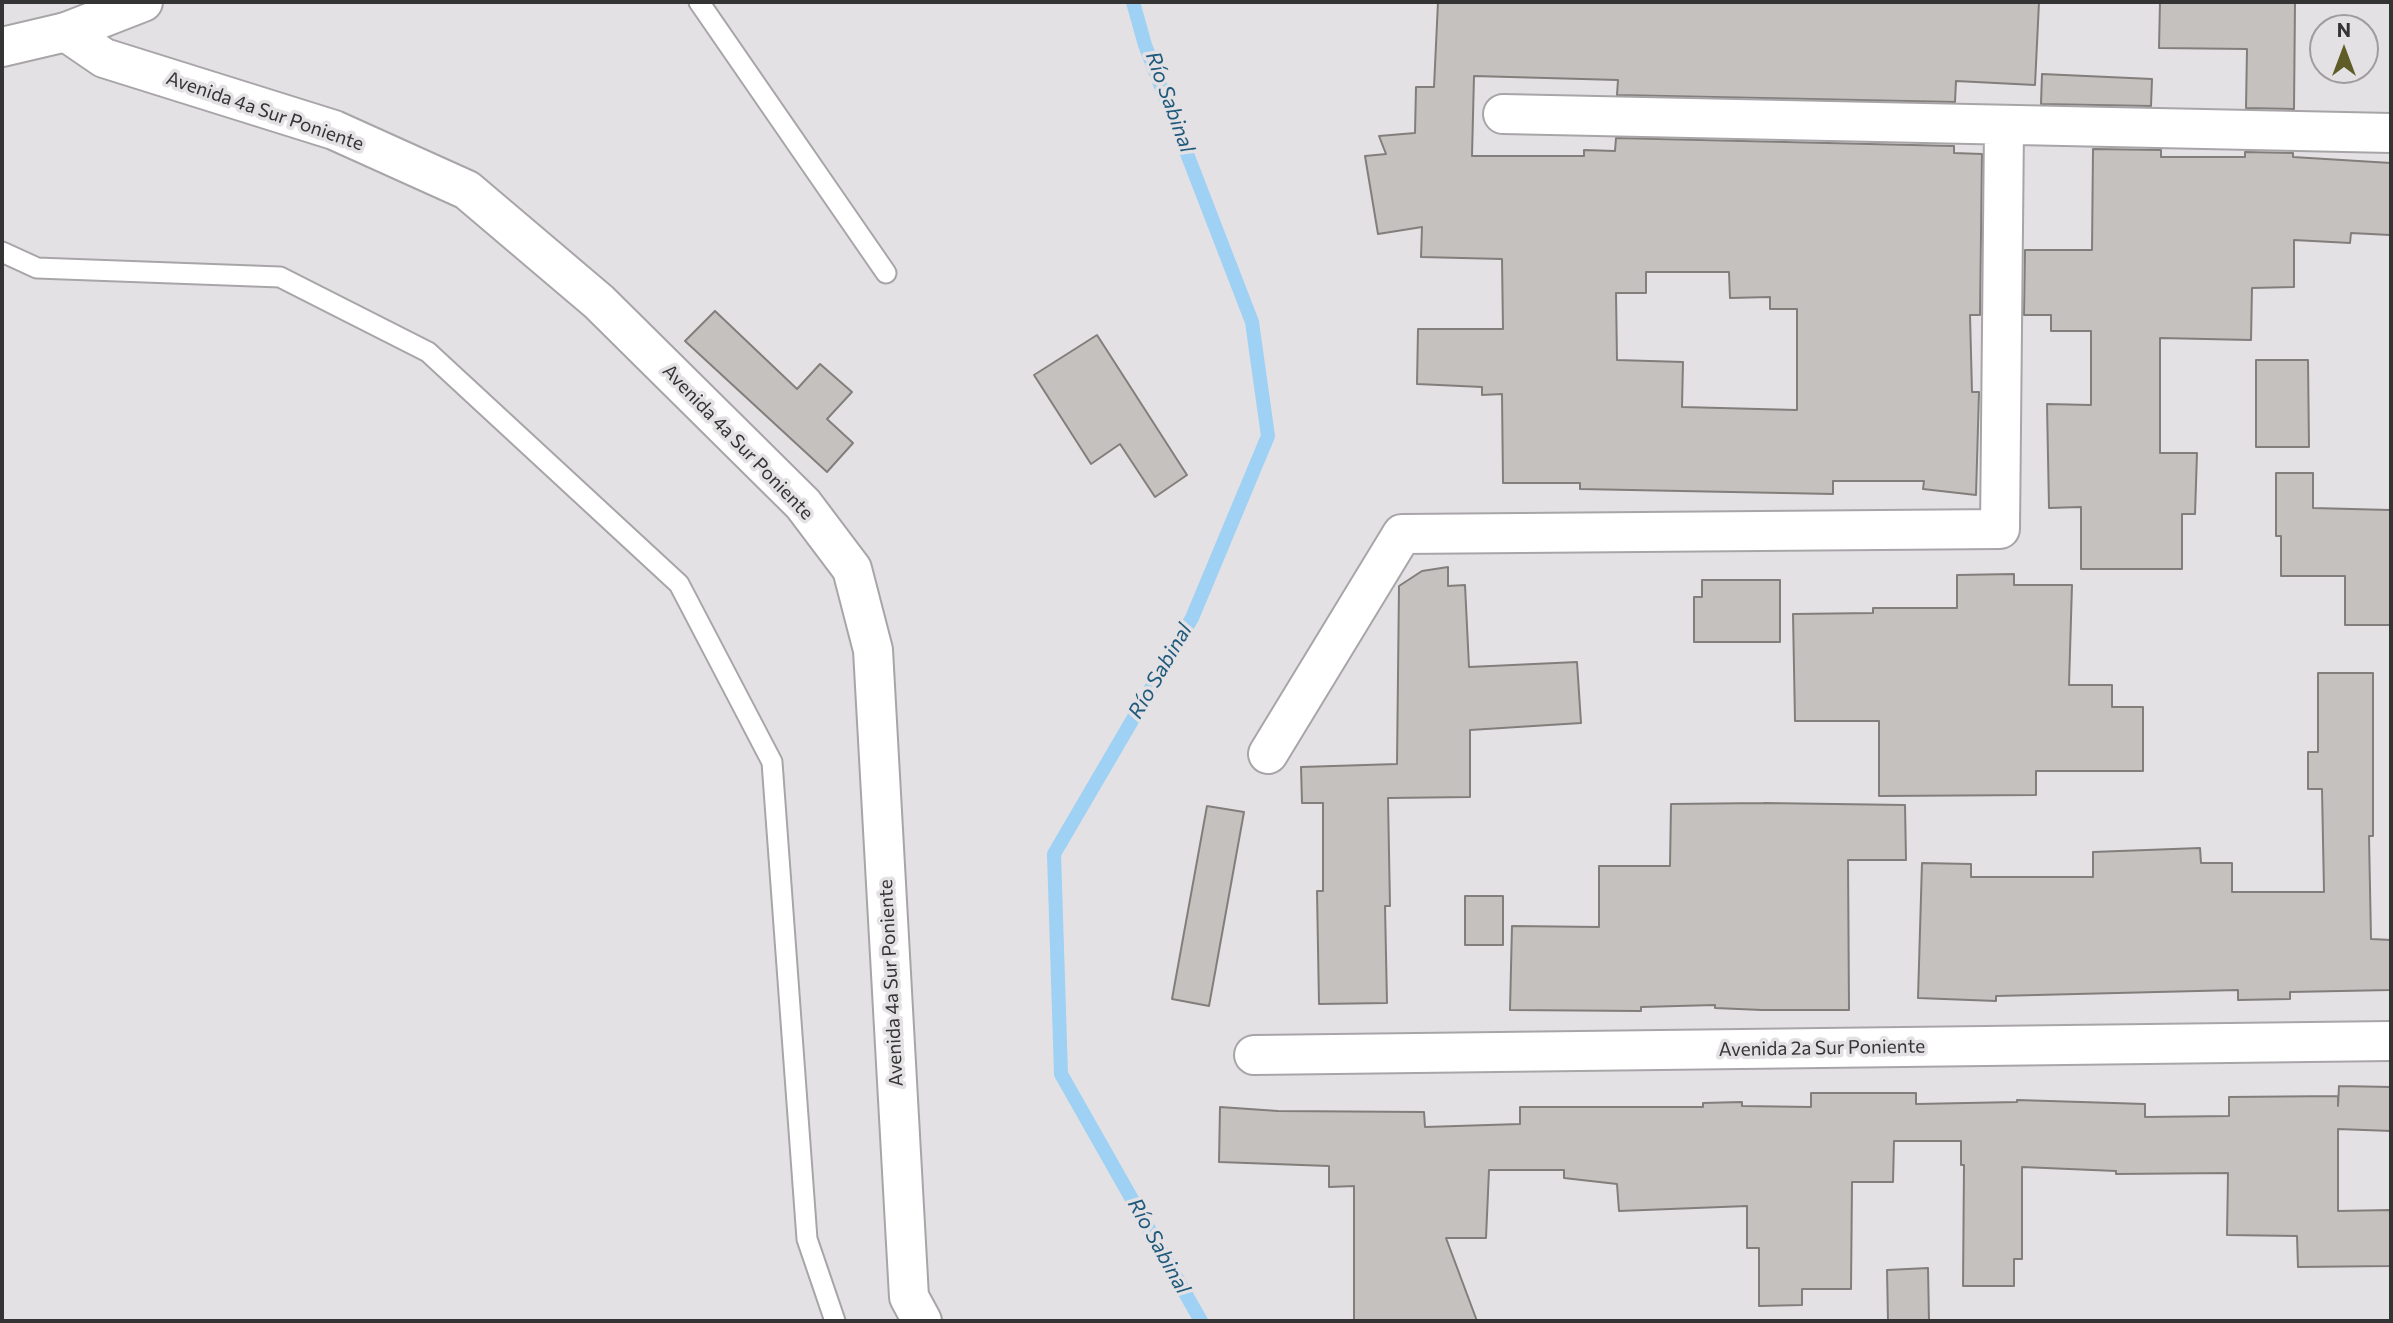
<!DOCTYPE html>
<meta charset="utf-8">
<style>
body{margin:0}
#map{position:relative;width:2393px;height:1323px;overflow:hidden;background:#e4e1e4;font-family:Commissioner,sans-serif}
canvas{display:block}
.frame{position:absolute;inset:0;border:4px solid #353435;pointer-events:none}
.north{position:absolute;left:2309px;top:14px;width:70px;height:70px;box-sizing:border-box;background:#e4e1e4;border:2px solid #9e9c9e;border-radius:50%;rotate:0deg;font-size:19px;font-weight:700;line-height:28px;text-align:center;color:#353435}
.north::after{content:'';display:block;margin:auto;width:24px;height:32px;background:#5f5c28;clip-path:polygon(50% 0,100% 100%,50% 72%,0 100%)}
</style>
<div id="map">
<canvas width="2393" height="1323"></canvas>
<div class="frame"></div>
<div class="north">N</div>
</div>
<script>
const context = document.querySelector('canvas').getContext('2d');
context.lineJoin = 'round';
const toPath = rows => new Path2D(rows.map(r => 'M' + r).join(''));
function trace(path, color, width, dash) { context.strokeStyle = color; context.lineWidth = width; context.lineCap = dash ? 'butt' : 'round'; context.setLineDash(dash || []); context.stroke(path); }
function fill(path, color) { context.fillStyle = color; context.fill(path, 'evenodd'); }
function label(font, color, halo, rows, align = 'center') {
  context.font = font + ' Commissioner,sans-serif'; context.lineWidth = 7; context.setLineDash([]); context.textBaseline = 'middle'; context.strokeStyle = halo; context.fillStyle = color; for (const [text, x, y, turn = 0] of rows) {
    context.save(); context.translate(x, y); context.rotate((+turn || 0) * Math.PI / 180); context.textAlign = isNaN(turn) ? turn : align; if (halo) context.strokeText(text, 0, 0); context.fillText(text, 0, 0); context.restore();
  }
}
trace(toPath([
 [1133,2,1145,45,1252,322,1268,436,1192,618,1054,854,1061,1074,1201,1321]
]), '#9ed1f4', 14);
const building = toPath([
 [1438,2,2039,2,2035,85,1956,81,1955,102,1617,95,1618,80,1474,76,1472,156,1584,156,1584,150,1615,151,1616,138,1954,146,1954,153,1982,154,1980,315,1970,315,1972,392,1979,392,1976,495,1923,489,1924,481,1833,481,1833,494,1580,489,1580,483,1503,483,1502,394,1482,395,1482,387,1417,384,1418,329,1503,329,1502,259,1421,257,1422,227,1378,234,1365,156,1386,154,1379,136,1415,133,1416,87,1434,87,1438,2],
 [1646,272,1729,272,1730,298,1770,297,1770,309,1797,309,1797,410,1682,407,1683,362,1617,360,1616,293,1646,293,1646,272],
 [2160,2,2295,2,2294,109,2246,108,2247,49,2159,48,2160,2],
 [2042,74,2152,79,2151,106,2041,104,2042,74],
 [2093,149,2161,150,2161,157,2245,157,2245,152,2293,153,2293,157,2391,163,2390,235,2351,233,2350,243,2294,240,2294,287,2252,288,2251,340,2160,338,2160,453,2197,453,2195,514,2182,514,2182,569,2081,569,2081,507,2049,508,2047,404,2091,405,2091,331,2051,331,2051,315,2024,315,2025,250,2092,250,2093,149],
 [715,311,797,389,820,364,852,392,827,419,853,443,827,472,685,341,715,311],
 [1097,335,1187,475,1155,497,1120,444,1091,464,1034,375,1097,335],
 [2256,360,2308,360,2309,447,2256,447,2256,360],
 [2276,473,2313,473,2313,508,2390,510,2390,625,2345,625,2345,576,2281,576,2281,536,2276,536,2276,473],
 [1448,567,1448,586,1465,585,1469,667,1577,662,1581,723,1470,730,1470,797,1388,798,1390,906,1385,906,1387,1003,1319,1004,1317,891,1323,891,1323,803,1302,803,1301,767,1397,764,1399,586,1422,571,1448,567],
 [2014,574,2014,585,2072,585,2069,685,2112,685,2112,707,2143,707,2143,771,2036,771,2036,795,1879,796,1879,721,1795,721,1793,614,1873,613,1873,608,1957,608,1957,575,2014,574],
 [1702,580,1780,580,1780,642,1694,642,1694,597,1702,597,1702,580],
 [2318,673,2373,673,2373,836,2369,836,2371,939,2391,940,2391,990,2290,992,2290,999,2238,1000,2238,990,1996,996,1996,1001,1918,998,1922,863,1971,864,1971,877,2093,877,2093,852,2200,848,2201,863,2232,863,2232,892,2324,892,2322,789,2308,789,2308,752,2318,752,2318,673],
 [1764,803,1905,805,1906,860,1848,860,1849,1010,1762,1010,1715,1008,1715,1005,1641,1007,1641,1011,1510,1010,1512,926,1599,927,1599,866,1670,866,1671,804,1764,803],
 [1207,806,1244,812,1209,1006,1172,999,1207,806],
 [1465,896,1503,896,1503,945,1465,945,1465,896],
 [2339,1086,2391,1087,2391,1131,2338,1129,2338,1211,2391,1210,2391,1266,2298,1267,2297,1236,2227,1235,2228,1173,2116,1174,2116,1171,2022,1167,2022,1259,2014,1259,2014,1286,1963,1286,1964,1165,1961,1165,1961,1141,1894,1141,1893,1182,1852,1182,1851,1289,1802,1289,1802,1305,1759,1306,1759,1248,1747,1248,1747,1206,1619,1211,1617,1184,1564,1178,1564,1170,1489,1170,1486,1238,1446,1238,1477,1321,1354,1321,1354,1186,1329,1187,1329,1166,1219,1162,1220,1107,1278,1111,1424,1112,1425,1127,1520,1124,1520,1107,1703,1107,1703,1103,1742,1102,1742,1106,1811,1107,1811,1093,1916,1093,1916,1104,2017,1102,2017,1100,2145,1104,2145,1117,2229,1116,2229,1097,2338,1096,2338,1106,2339,1086],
 [1928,1268,1929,1321,1888,1321,1887,1270,1928,1268]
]);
fill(building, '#c5c1be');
trace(building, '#827e7c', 2);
const service = toPath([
 [699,2,886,273],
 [2,252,37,268,280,277,428,352,679,584,772,762,807,1239,835,1321]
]);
const minor = toPath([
 [66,32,104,58,334,130,467,190,599,302,803,504,852,569,873,650,909,1297,922,1321],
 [1503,114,2391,133],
 [1268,754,1402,534,2000,529,2004,127],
 [1254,1055,2391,1041]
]);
const tertiary = toPath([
 [2,47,66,32,143,2]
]);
trace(service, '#a8a5a8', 23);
trace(minor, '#a8a5a8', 42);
trace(tertiary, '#a8a5a8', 42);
trace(service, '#fff', 19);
trace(minor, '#fff', 38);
trace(tertiary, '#fff', 38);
label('19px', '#353435', '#e4e1e4', [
 ["Avenida 4a Sur Poniente",265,111,19],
 ["Avenida 4a Sur Poniente",738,442,46],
 ["Avenida 4a Sur Poniente",891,983,-93],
 ["Avenida 2a Sur Poniente",1822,1048,-1]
]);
label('italic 21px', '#1f597c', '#e4e1e4', [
 ["Río Sabinal",1170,102,70],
 ["Río Sabinal",1160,671,-60],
 ["Río Sabinal",1159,1246,61]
]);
</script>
